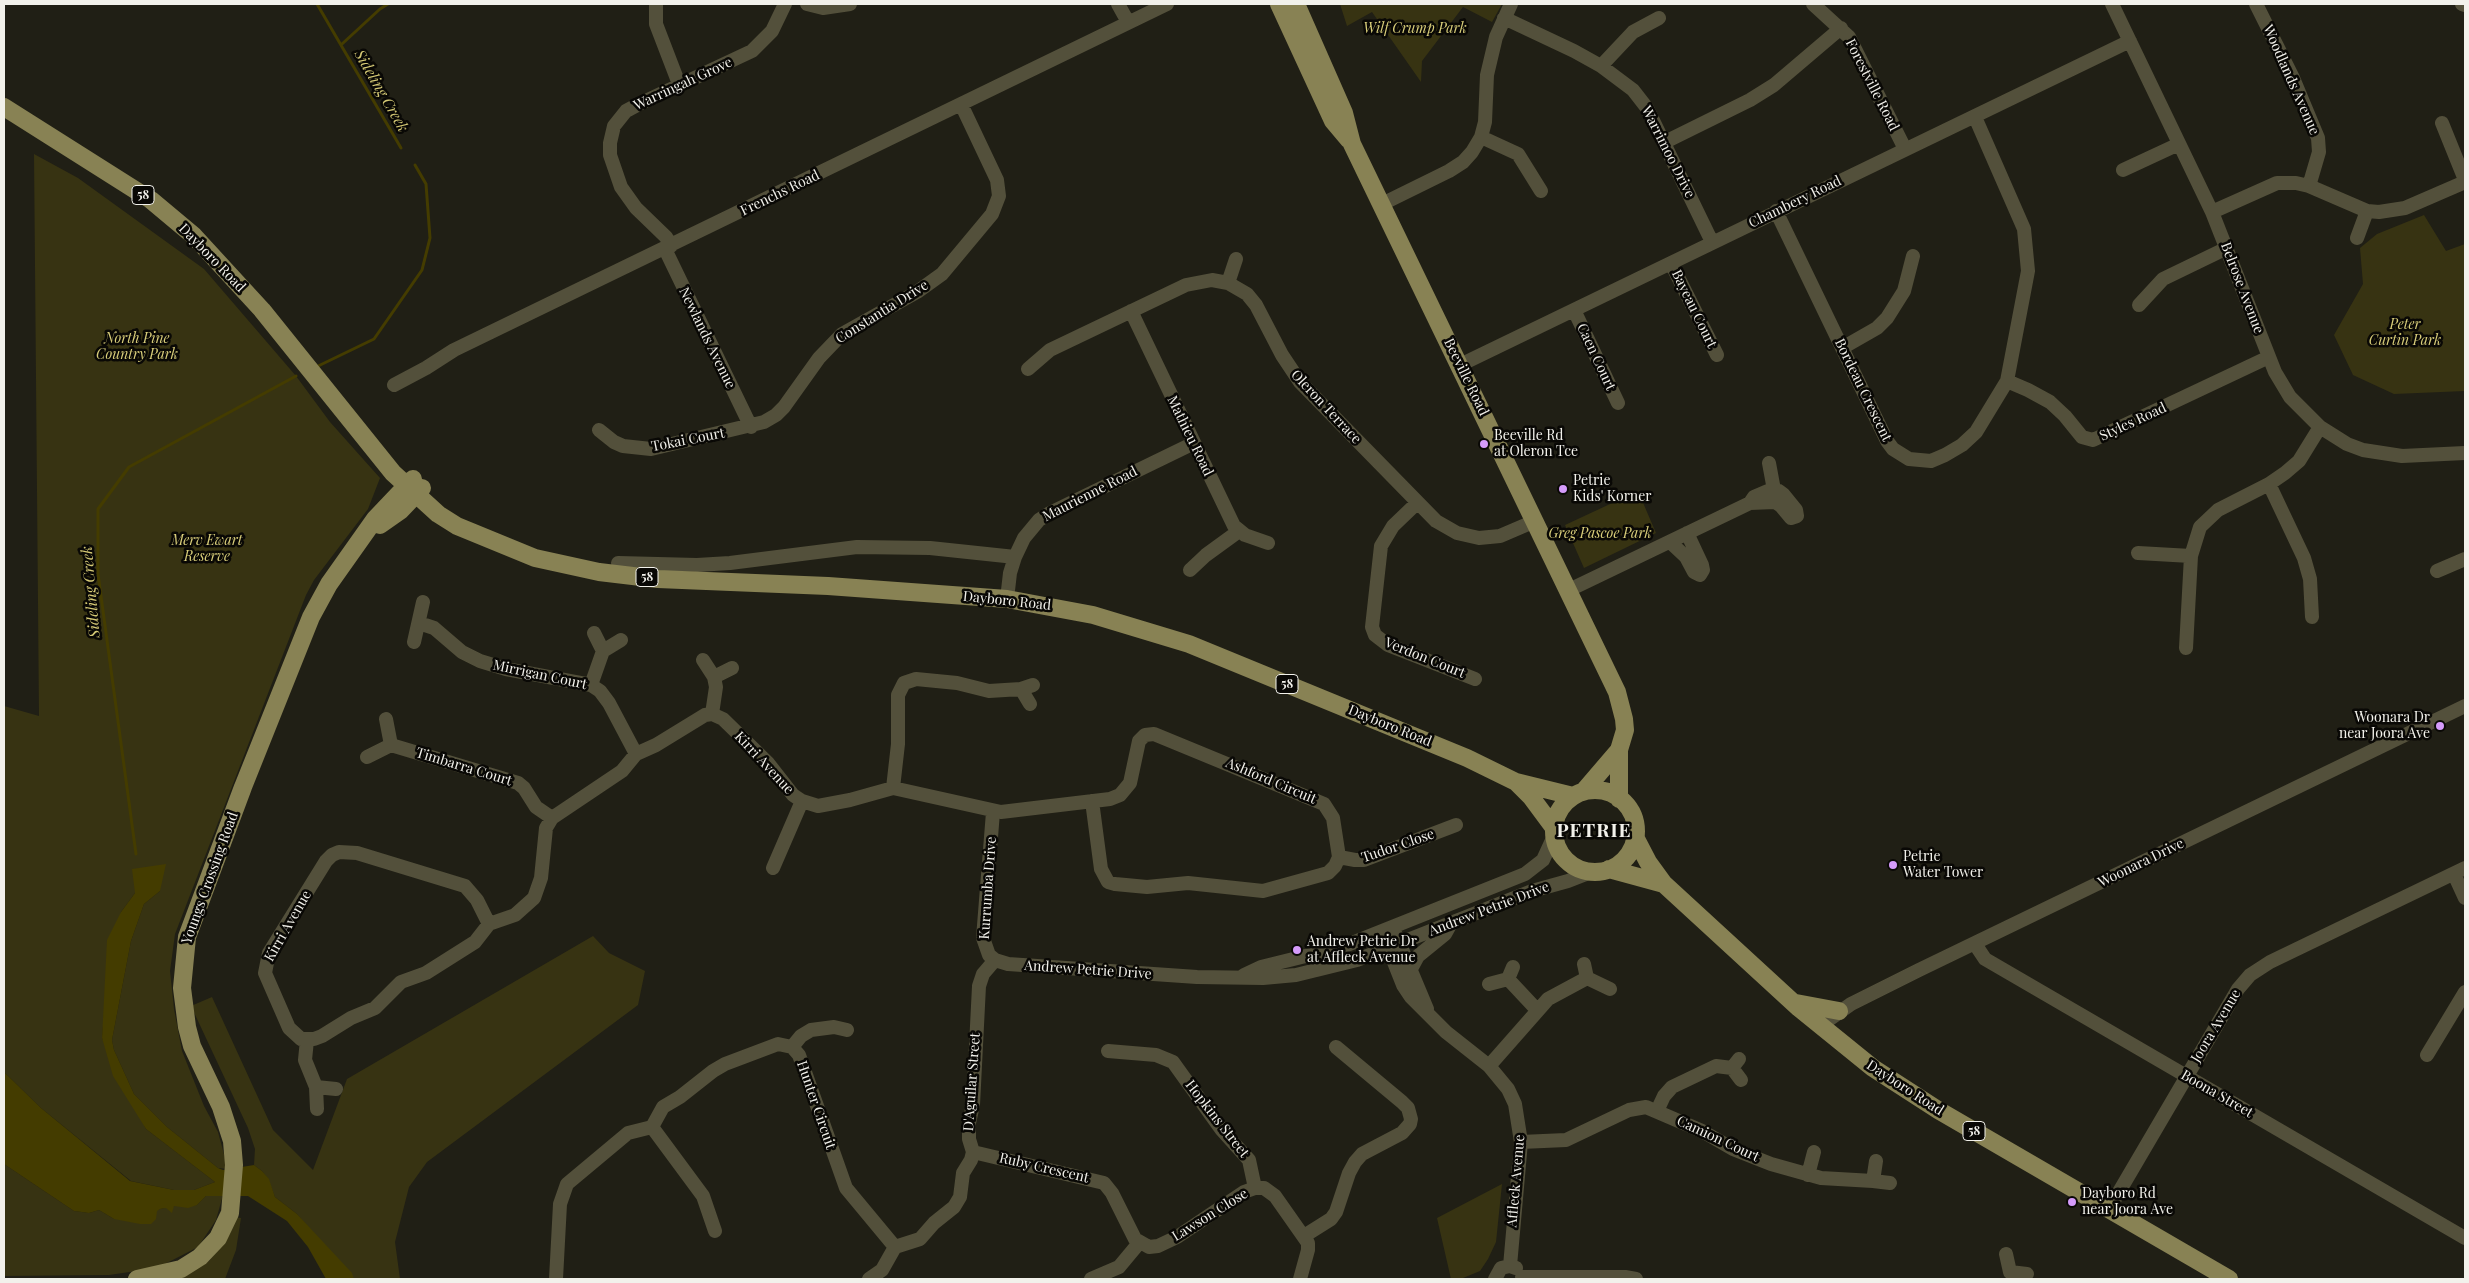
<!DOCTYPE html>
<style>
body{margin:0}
#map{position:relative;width:2469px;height:1283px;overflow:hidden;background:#201f15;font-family:"Playfair Display",serif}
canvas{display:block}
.frame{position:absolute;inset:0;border:5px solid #f2f1eb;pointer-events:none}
</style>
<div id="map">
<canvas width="2469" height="1283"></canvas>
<div class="frame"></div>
</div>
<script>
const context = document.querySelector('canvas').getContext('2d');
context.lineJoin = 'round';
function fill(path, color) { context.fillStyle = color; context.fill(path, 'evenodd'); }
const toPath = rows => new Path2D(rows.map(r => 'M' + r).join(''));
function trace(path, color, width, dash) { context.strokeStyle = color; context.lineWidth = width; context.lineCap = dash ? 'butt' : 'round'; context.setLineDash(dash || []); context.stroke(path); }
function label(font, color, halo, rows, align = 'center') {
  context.font = font + ' "Playfair Display",serif'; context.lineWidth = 5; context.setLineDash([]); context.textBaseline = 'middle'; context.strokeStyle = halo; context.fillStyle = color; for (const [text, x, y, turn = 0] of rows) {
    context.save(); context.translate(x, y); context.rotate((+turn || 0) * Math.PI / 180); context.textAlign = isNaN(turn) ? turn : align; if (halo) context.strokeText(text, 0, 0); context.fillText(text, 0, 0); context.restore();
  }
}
fill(toPath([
 [1340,4,1502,4,1492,22,1463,7,1422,61,1421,82,1372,12,1347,26],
 [34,154,78,178,204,269,296,376,330,422,380,478,368,509,314,580,306,595,175,934,170,971,174,1009,182,1051,204,1106,218,1132,228,1169,218,1168,167,1127,134,1094,114,1050,112,1040,131,941,144,904,160,891,135,893,121,912,105,1002,102,1038,146,1129,215,1182,194,1190,174,1190,131,1181,41,1108,4,1072,4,706,39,716],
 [2424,215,2446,251,2465,244,2465,391,2394,394,2353,375,2334,335,2363,284,2360,248,2377,234],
 [1638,491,1656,533,1584,568,1565,525],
 [593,936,609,953,645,971,638,1005,427,1162,409,1187,395,1242,400,1279,351,1279,297,1214,275,1197,268,1179,262,1171,254,1165,255,1149,248,1128,191,1006,212,997,273,1130,313,1170,347,1079],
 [4,1164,74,1211,89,1213,99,1210,114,1219,174,1206,197,1205,206,1196,223,1195,216,1220,198,1247,157,1268,109,1275,4,1276],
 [1502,1184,1496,1242,1488,1259,1480,1271,1463,1278,1451,1279,1437,1218],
 [235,1217,241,1218,236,1250,225,1279,176,1279,209,1261,226,1241]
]), '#373312');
fill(toPath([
 [166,864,160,891,144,904,131,941,112,1040,114,1050,134,1094,167,1127,218,1168,223,1170,254,1165,262,1171,269,1179,275,1197,297,1214,352,1273,354,1279,326,1279,308,1247,287,1221,248,1196,206,1196,197,1205,188,1208,174,1206,172,1213,166,1208,160,1209,157,1211,156,1219,151,1224,140,1224,114,1219,99,1210,89,1213,74,1211,4,1164,4,1072,41,1108,130,1181,174,1190,194,1190,215,1182,146,1129,113,1076,102,1038,107,940,121,912,135,893,132,869]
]), '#443c00');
trace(toPath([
 [317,4,401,148],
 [342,44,380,9,388,4],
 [314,368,374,339,422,270,430,238,426,184,415,165],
 [136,854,98,574,98,509,129,467,296,376]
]), '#443c00', 3);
trace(toPath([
 [656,4,656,24,679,84],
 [807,4,823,8,850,4],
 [1118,4,1128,22],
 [1813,4,1849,37,1905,149],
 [2112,4,2212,212,2275,372,2290,397,2320,427,2347,444,2363,450,2402,456,2465,453],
 [2256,4,2293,78,2318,138,2319,152,2309,186],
 [2462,4,2465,5],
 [1504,18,1574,51,1601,66,1633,90,1647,108,1712,242],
 [1601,66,1633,32,1659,18],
 [2442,123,2465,180],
 [1481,137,1518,154,1541,191],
 [1665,142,1750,100,1774,85,1841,28],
 [2123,170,2179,144],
 [1382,204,1449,171,1463,162,1472,152,1481,137,1485,122,1487,75,1496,37,1511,4],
 [1776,211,1887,441,1893,449,1909,459,1931,461,1945,455,1962,445,1976,432,2007,381,2028,271,2024,229,1975,117],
 [2212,212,2277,183,2296,183,2309,186,2367,211,2379,212,2405,208,2465,182],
 [2357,238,2367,211],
 [671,246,666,237,636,208,621,187,610,155,610,143,614,126,626,111,639,104,752,51,772,31,785,4],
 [665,249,751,427],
 [1671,263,1717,355],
 [1228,283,1236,259],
 [2139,305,2163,279,2227,248],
 [1574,310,1618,403],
 [1131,311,1234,526,1245,535,1268,543],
 [1842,348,1877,328,1887,318,1904,291,1913,256],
 [1460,365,2130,41],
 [1028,369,1050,350,1186,285,1212,280,1228,283,1247,294,1256,305,1282,355,1300,382,1436,521,1457,533,1479,538,1500,536,1535,521],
 [2007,381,2028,390,2050,402,2065,416,2082,437,2093,440,2269,357],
 [394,385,426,368,454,350,1167,4],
 [599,430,614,442,623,446,651,449,764,422,776,415,784,407,819,358,842,334,917,292,942,274,992,214,999,196,997,180,961,104],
 [1769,463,1774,490],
 [2269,484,2304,558,2310,579,2312,617],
 [1417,503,1393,526,1381,546,1372,627,1375,635,1388,645,1475,679],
 [1670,542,1686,557,1694,572,1700,575,1703,570,1702,565,1687,533],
 [2138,553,2191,556],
 [618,563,697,565,730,563,857,547,930,548,1015,557],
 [1190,570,1206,555,1239,531],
 [2437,571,2465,559],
 [1569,590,1750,503,1754,497,1768,491,1779,491,1783,494,1796,510,1797,516,1791,518,1781,506,1775,502,1750,503],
 [1007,599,1010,573,1015,557,1024,538,1039,520,1050,513,1194,443],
 [419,623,434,628,462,652,480,661,506,669,591,685,600,691,609,703,636,754],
 [594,633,603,651,621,640],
 [414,642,423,602],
 [2186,648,2191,556,2200,527,2218,510,2269,484,2285,473,2299,461,2320,427],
 [703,660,714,677,732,668],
 [591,685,603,651],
 [1021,689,1030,704],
 [712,714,716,687,714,677],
 [391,745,518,783,524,788,536,807,552,818],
 [367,757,391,745,386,719],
 [893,788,898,744,898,695,904,683,916,679,957,683,989,691,1021,689,1033,685],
 [993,812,983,938,989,955,995,960,1008,964,1197,977,1263,978,1296,975,1357,960,1532,891,1568,881,1591,872],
 [1339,857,1355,860,1364,860,1456,825],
 [773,868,802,801],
 [2454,874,2465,898],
 [489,924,477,900,465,886,357,853,339,852,332,855,326,861,269,953,265,973,289,1028,301,1039,314,1039,322,1036,351,1018,375,1008,401,982,426,973,475,942,489,924,515,915,534,898,541,878,546,828,552,818,622,771,636,754,656,745,705,715,712,714,723,719,768,763,793,795,802,801,818,806,850,800,893,788,1001,812,1110,799,1120,795,1130,783,1139,741,1145,735,1154,734,1324,804,1333,818,1339,857,1335,866,1328,873,1263,891,1188,883,1147,887,1115,884,1108,882,1101,869,1092,801],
 [1382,932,1403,985,1411,997,1446,1032,1489,1066,1508,1089,1515,1104,1521,1142,1510,1266],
 [1396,935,1427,1009],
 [1975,944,1985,959,2465,1238],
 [1584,964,1587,978,1610,989],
 [1411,969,1418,956,1445,934,1450,925],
 [1244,975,1261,967,1342,947,1525,874,1543,860,1554,836],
 [1508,979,1537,1010],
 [1489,984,1508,979,1513,967],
 [1820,1026,1851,1004,1919,970,2465,706],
 [307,1040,305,1060,316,1087],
 [792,1047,801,1036,811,1030,834,1027,847,1030],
 [1108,1051,1156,1055,1173,1062,1221,1129,1249,1160,1255,1188],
 [2427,1055,2465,992],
 [1739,1059,1732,1068,1741,1080],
 [1489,1066,1548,999,1587,978],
 [317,1109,316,1087,336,1089],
 [1657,1111,1664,1096,1672,1087,1716,1066,1732,1068],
 [652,1127,703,1196,715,1231],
 [1521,1142,1566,1140,1629,1110,1646,1107,1702,1131,1733,1149,1771,1164,1821,1178,1873,1181],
 [973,1152,1104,1183,1112,1193,1135,1239,1149,1247,1158,1246,1177,1237,1244,1192,1255,1188,1264,1188,1275,1196,1308,1243,1308,1250,1300,1279],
 [1876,1161,1873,1181,1890,1183],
 [1808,1175,1814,1152],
 [2109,1209,2238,989,2250,975,2270,962,2465,868],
 [1304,1236,1331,1219,1336,1212,1349,1173,1355,1162,1362,1154,1402,1133,1410,1124,1411,1119,1408,1108,1402,1102,1336,1047],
 [2006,1254,2010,1272,2027,1274],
 [1522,1277,1625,1277,1636,1279],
 [556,1279,560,1204,567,1184,628,1133,652,1127,663,1107,680,1097,713,1071,725,1064,778,1044,792,1047,799,1055,846,1188,895,1247],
 [869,1279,882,1270,895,1247,920,1239,934,1223,954,1207,960,1197,963,1173,971,1160,973,1152,969,1139,969,1123,973,1105,979,986,983,974,995,960],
 [1091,1279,1119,1267,1139,1243],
 [1495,1279,1501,1268,1510,1266,1516,1268]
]), '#53503b', 14);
trace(toPath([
 [1279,4,1333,121,1349,140],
 [1296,4,1344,113,1352,144,1617,692,1624,719,1625,730,1619,750,1583,792],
 [4,107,151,200,194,236,262,310,393,473,438,514,457,526,535,558,599,572,658,579,828,586,1007,599,1093,615,1189,644,1467,758,1516,782,1573,796],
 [380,525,400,511,422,488],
 [1517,783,1531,797,1554,828],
 '1554 831a41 41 0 1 1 82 0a41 41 0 1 1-82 0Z',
 [1619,799,1619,750],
 [1635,837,1648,862,1664,884,1799,1008,1873,1068,1938,1110,2229,1279],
 [1609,869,1664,884],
 [1796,1003,1839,1011],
 [137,1279,181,1269,200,1257,218,1238,230,1213,234,1165,232,1141,221,1107,192,1046,187,1027,182,988,187,937,243,787,311,617,329,584,375,519,413,479]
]), '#888254', 18);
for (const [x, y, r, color] of [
 [1484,444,5,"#d59bfa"],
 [1563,489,5,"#d59bfa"],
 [2440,726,5,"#d59bfa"],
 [1893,865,5,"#d59bfa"],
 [1297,950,5,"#d59bfa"],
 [2072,1202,5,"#d59bfa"]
]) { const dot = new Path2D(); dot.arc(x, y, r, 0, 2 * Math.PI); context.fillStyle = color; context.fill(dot); trace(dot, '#090805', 2); }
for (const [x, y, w] of [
 [143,195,22],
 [647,577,22],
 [1287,684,22],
 [1974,1131,22]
]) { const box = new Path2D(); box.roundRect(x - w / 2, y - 9.5, w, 19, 4); context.fillStyle = '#090805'; context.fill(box); trace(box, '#f2f1eb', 1); }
label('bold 12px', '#f2f1eb', null, [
 ["58",143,195],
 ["58",647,577],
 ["58",1287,684],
 ["58",1974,1131]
]);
label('italic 14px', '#d9ce7a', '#090805', [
 ["Wilf Crump Park",1415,29],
 ["Peter",2405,325],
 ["Curtin Park",2405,341],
 ["North Pine",137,339],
 ["Country Park",137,355],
 ["Greg Pascoe Park",1600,534],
 ["Merv Ewart",207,541],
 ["Reserve",207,557]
]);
label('14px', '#f2f1eb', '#090805', [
 ["Woodlands Avenue",2291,80,66],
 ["Warringah Grove",683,84,-25],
 ["Forestville Road",1872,85,63],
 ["Warrimoo Drive",1668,152,63],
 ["Frenchs Road",780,193,-26],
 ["Chambery Road",1795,202,-26],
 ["Dayboro Road",212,258,46],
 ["Belrose Avenue",2242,288,69],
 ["Bayeau Court",1694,309,64],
 ["Constantia Drive",882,312,-32],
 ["Newlands Avenue",707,338,64],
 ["Caen Court",1596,357,65],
 ["Beeville Road",1466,377,64],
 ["Bordeau Crescent",1863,390,64],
 ["Oleron Terrace",1326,407,47],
 ["Styles Road",2133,422,-25],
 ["Mathieu Road",1190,436,64],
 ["Tokai Court",688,440,-11],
 ["Maurienne Road",1090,494,-27],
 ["Dayboro Road",1007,601,6],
 ["Verdon Court",1425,658,22],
 ["Mirrigan Court",540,675,12],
 ["Dayboro Road",1390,726,22],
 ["Kirri Avenue",764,763,47],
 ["Timbarra Court",464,767,17],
 ["Ashford Circuit",1271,781,23],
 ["Tudor Close",1398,846,-19],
 ["Woonara Drive",2141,863,-26],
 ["Youngs Crossing Road",210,878,-70],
 ["Kurrumba Drive",988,888,-86],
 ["Andrew Petrie Drive",1489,909,-21],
 ["Kirri Avenue",288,926,-60],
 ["Andrew Petrie Drive",1088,970,4],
 ["Joora Avenue",2216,1026,-59],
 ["D'Aguilar Street",972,1082,-86],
 ["Dayboro Road",1905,1088,33],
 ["Boona Street",2217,1094,30],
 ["Hunter Circuit",816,1105,71],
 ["Hopkins Street",1217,1119,52],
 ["Camion Court",1718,1139,25],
 ["Ruby Crescent",1044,1168,13],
 ["Affleck Avenue",1516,1181,-85],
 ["Lawson Close",1210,1215,-32]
]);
label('14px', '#f2f1eb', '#090805', [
 ["Beeville Rd",1494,436],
 ["at Oleron Tce",1494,452],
 ["Petrie",1573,481],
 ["Kids' Korner",1573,497],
 ["Woonara Dr",2430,718,"right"],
 ["near Joora Ave",2430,734,"right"],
 ["Petrie",1903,857],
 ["Water Tower",1903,873],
 ["Andrew Petrie Dr",1307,942],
 ["at Affleck Avenue",1307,958],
 ["Dayboro Rd",2082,1194],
 ["near Joora Ave",2082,1210]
], 'left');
label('italic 15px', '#d5c975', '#090805', [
 ["Sideling Creek",381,91,60],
 ["Sideling Creek",91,592,-95]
]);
context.letterSpacing = '1px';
label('bold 19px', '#f2f1eb', '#090805', [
 ["PETRIE",1594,831]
]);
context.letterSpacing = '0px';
</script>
